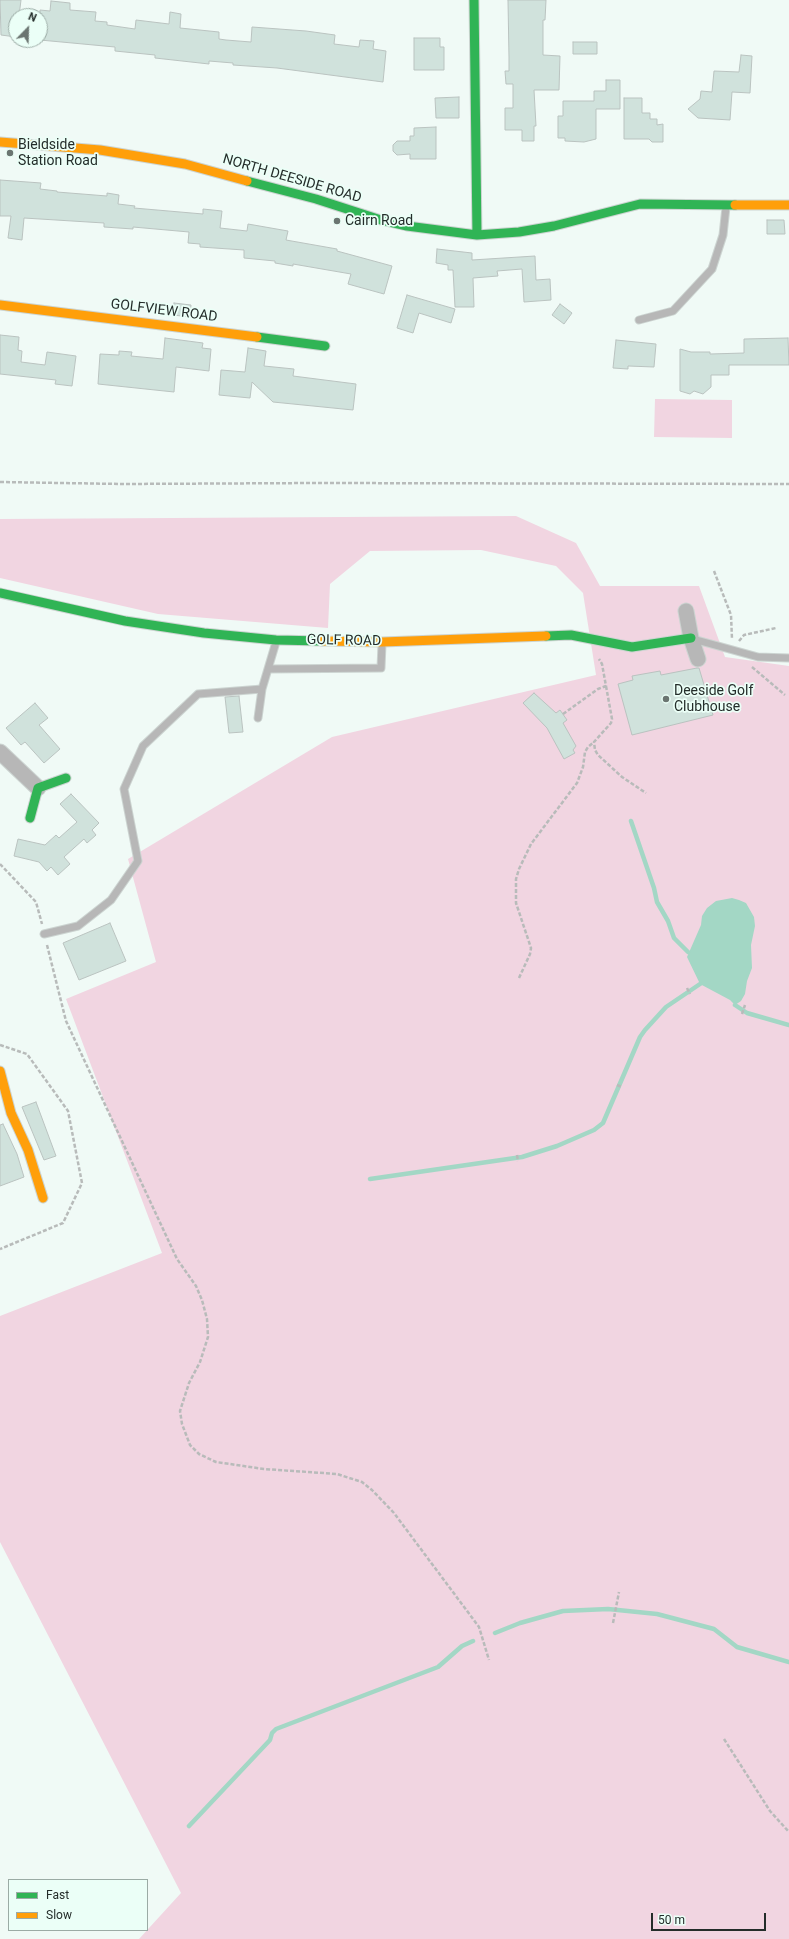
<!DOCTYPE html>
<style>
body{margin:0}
#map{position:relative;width:789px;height:1939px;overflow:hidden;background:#f0faf6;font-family:Roboto,sans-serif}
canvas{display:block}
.legend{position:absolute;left:8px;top:1879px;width:140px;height:52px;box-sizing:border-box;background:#ebfff7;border:1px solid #9baba5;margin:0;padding:5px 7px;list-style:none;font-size:12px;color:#242d2a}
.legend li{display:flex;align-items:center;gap:8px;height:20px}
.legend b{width:20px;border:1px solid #9baba5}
.north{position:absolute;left:8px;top:8px;width:40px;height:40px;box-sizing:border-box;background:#ebfff7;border:1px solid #9baba5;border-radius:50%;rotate:23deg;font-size:11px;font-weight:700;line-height:16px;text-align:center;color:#242d2a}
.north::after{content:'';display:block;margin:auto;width:14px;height:18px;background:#6b7571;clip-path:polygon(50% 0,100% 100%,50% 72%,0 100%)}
.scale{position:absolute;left:651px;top:1913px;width:115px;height:18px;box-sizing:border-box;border:2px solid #242d2a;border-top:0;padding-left:5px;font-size:12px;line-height:14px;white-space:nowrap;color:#242d2a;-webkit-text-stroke:3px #ebfff7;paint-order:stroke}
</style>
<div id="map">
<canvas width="789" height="1939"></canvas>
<ul class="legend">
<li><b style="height:5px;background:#30b455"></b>Fast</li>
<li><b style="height:5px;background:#ff9f0a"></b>Slow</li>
</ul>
<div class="north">N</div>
<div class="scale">50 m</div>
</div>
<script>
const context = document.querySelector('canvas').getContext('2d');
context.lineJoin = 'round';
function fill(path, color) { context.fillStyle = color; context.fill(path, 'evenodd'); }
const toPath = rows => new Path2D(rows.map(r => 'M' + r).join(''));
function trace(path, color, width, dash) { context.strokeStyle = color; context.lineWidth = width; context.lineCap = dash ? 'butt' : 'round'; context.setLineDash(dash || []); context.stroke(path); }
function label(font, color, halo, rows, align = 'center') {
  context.font = font + ' Roboto,sans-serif'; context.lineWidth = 3.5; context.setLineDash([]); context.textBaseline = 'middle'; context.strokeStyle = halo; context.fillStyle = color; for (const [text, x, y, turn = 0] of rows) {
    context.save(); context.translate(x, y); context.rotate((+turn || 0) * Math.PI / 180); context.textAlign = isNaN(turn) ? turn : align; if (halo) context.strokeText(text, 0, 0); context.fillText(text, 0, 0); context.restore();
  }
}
fill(toPath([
 [655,399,732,400,732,438,654,437],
 [516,516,576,543,600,586,699,586,725,657,789,666,789,1939,139,1939,181,1893,0,1542,0,1316,162,1253,66,999,156,962,128,859,332,737,596,675,583,593,556,566,481,550,370,551,330,584,328,628,158,614,0,578,0,519]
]), '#f1d5e1');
fill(toPath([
 [732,898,739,900,746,903,754,917,755,926,751,945,752,968,747,981,745,994,741,1001,735,1005,730,1000,700,984,687,957,701,925,702,916,707,908,716,901]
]), '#a3d7c5');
trace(toPath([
 [631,821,654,888,657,902,668,921,674,938,688,952],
 [735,1005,747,1013,789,1025],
 [370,1179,522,1157,557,1146,594,1130,603,1123,640,1037,645,1030,666,1007,700,984],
 [495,1633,520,1623,563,1611,608,1609,657,1614,714,1629,737,1647,789,1662],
 [189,1826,270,1740,272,1733,276,1729,438,1667,462,1646,473,1641]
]), '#a3d7c5', 4.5);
const building = toPath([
 [0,0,21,0,19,16,16,16,16,37,1,35,0,0],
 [508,0,546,0,545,20,543,20,543,55,560,56,559,90,534,90,536,126,534,126,534,141,522,141,522,130,505,130,505,108,513,108,513,84,506,84,505,71,509,71,509,58,508,0],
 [51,1,70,3,70,10,96,12,95,21,107,22,107,25,135,29,136,20,169,24,170,12,181,14,180,28,219,32,219,39,226,40,251,42,252,27,306,31,335,35,334,44,359,47,360,40,374,41,373,49,386,51,383,82,277,68,233,65,233,63,209,61,209,64,155,58,155,55,115,51,115,47,40,40,40,10,50,11,51,1],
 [414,38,440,38,440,47,444,47,444,70,414,70,414,38],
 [573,42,597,42,597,54,573,54,573,42],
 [741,55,752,56,750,93,732,92,730,120,698,118,688,109,700,99,701,91,712,92,714,71,739,72,741,55],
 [606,80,620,80,620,109,596,109,596,139,584,142,565,141,565,138,558,138,558,116,563,116,563,101,594,101,594,91,606,91,606,80],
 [459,97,459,118,436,118,435,98,459,97],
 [624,98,642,98,642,113,650,113,650,119,657,119,657,125,663,124,663,142,652,142,649,139,624,139,624,98],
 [436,127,436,159,410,159,410,154,397,155,393,151,393,145,397,141,410,141,410,136,414,136,414,128,436,127],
 [0,180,41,183,40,189,57,191,57,192,107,196,107,193,119,195,118,204,135,206,134,208,203,214,203,209,222,211,220,228,247,231,248,224,288,231,286,240,337,249,337,251,392,266,384,294,348,284,351,274,293,264,293,266,275,263,275,261,244,258,244,250,200,247,200,244,188,243,189,232,133,227,133,229,104,227,104,223,24,218,22,240,8,238,11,216,0,216,0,180],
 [767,220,784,220,785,234,767,234,767,220],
 [437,249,472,253,472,260,535,256,536,280,550,279,551,300,524,302,522,269,497,271,498,276,473,278,474,307,455,307,453,270,448,270,448,265,436,263,437,249],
 [407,295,455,309,451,323,419,313,413,333,397,328,407,295],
 [174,303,191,305,190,317,173,315,174,303],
 [560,304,572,313,564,324,552,315,560,304],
 [0,335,19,337,18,350,22,351,21,362,45,365,47,352,76,356,72,386,55,384,56,380,0,374,0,335],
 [165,338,203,343,202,348,211,349,209,371,176,367,174,392,98,384,100,354,119,355,119,351,132,352,131,356,163,359,165,338],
 [788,338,789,365,729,365,729,375,711,375,711,387,703,394,694,391,690,394,680,391,680,349,691,352,710,352,710,354,744,353,744,339,788,338],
 [616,340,656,344,654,367,628,366,628,369,613,368,616,340],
 [248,348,266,351,264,366,294,369,293,376,356,384,353,410,273,402,252,382,250,398,219,395,221,370,245,372,248,348],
 [697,668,699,668,713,715,632,735,618,684,633,680,632,676,660,671,661,675,697,668],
 [534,693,556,713,560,710,567,720,563,723,576,746,573,750,575,753,564,759,547,728,523,703,534,693],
 [239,696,243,732,229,733,225,697,239,696],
 [35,703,48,718,39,725,60,749,44,763,25,742,21,745,6,728,35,703],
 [71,794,99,823,92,830,96,835,87,843,84,839,64,857,70,864,58,875,51,867,47,871,39,862,14,856,18,839,45,845,56,835,59,838,77,822,60,804,71,794],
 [110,923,126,961,79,980,63,943,110,923],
 [36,1102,56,1156,44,1160,22,1107,36,1102],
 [3,1124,17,1154,24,1177,0,1186,0,1125,3,1124]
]);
fill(building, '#d0e2dc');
trace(building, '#bac3c0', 1);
const lane = toPath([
 [639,320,673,311,712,269,723,235,726,207],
 [693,639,758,657,789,658],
 [268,669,381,668,382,644],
 [258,718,262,689,276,642],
 [44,934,78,926,111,900,138,861,124,789,143,746,198,694,262,689]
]);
const street = toPath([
 [686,611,691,638,698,659],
 [0,752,38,788]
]);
const fast = toPath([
 [474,0,477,235],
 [247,181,316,199,381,220,407,226,477,235,519,232,554,226,640,204,735,205],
 [257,337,325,346],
 [0,593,125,621,204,633,276,640,322,641],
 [546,636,571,635,632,647,691,638],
 [30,818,38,788,66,778]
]);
const slow = toPath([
 [0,142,100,150,185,164,247,181],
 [735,205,789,205],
 [0,305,257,337],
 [322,641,382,642,546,636],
 [0,1071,11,1113,28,1150,43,1198]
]);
trace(lane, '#ccd4d1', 9);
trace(street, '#ccd4d1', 17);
trace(fast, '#ccd4d1', 11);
trace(slow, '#ccd4d1', 11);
trace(toPath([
 [0,482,123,484,318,483,789,484],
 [714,571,731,615,732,639],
 [739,641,744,635,776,628],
 [752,667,785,695],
 [606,686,612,719,611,723,594,742,595,750,598,755,622,777,646,793],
 [563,714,598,689,606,686,602,664,599,659],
 [0,864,36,902,42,924],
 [47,945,66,1021,177,1259,196,1286,202,1300,207,1319,208,1337,200,1362,189,1383,180,1411,182,1424,190,1445,199,1454,216,1462,264,1469,337,1474,362,1482,372,1490,394,1513,479,1627,489,1660],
 [519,978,530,954,531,948,516,903,516,879,519,869,531,844,577,783,583,767,585,752,588,747,594,742],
 [687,988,690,994],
 [742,1014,745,1005],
 [0,1045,27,1054,68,1111,82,1183,63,1223,0,1249],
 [617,1085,622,1087],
 [517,1155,518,1161],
 [613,1623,619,1592],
 [724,1739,770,1811,789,1832]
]), '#b8bbba', 2.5, [4, 2]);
trace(lane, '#b7b7b7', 7);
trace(street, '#b7b7b7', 15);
trace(fast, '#30b455', 9);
trace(slow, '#ff9f0a', 9);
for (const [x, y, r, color] of [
 [10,153,4,"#6b7571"],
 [337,221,4,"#6b7571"],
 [666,699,4,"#6b7571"]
]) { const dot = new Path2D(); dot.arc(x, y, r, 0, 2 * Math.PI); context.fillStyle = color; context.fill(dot); trace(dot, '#ebfff7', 1.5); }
label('14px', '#242d2a', '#ebfff7', [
 ["Bieldside",18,145],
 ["Station Road",18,161],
 ["Cairn Road",345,221],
 ["Deeside Golf",674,691],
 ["Clubhouse",674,707]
], 'left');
label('14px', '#242d2a', '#ebfff7', [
 ["NORTH DEESIDE ROAD",292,179,16],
 ["GOLFVIEW ROAD",164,311,7],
 ["GOLF ROAD",344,641,1]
]);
</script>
